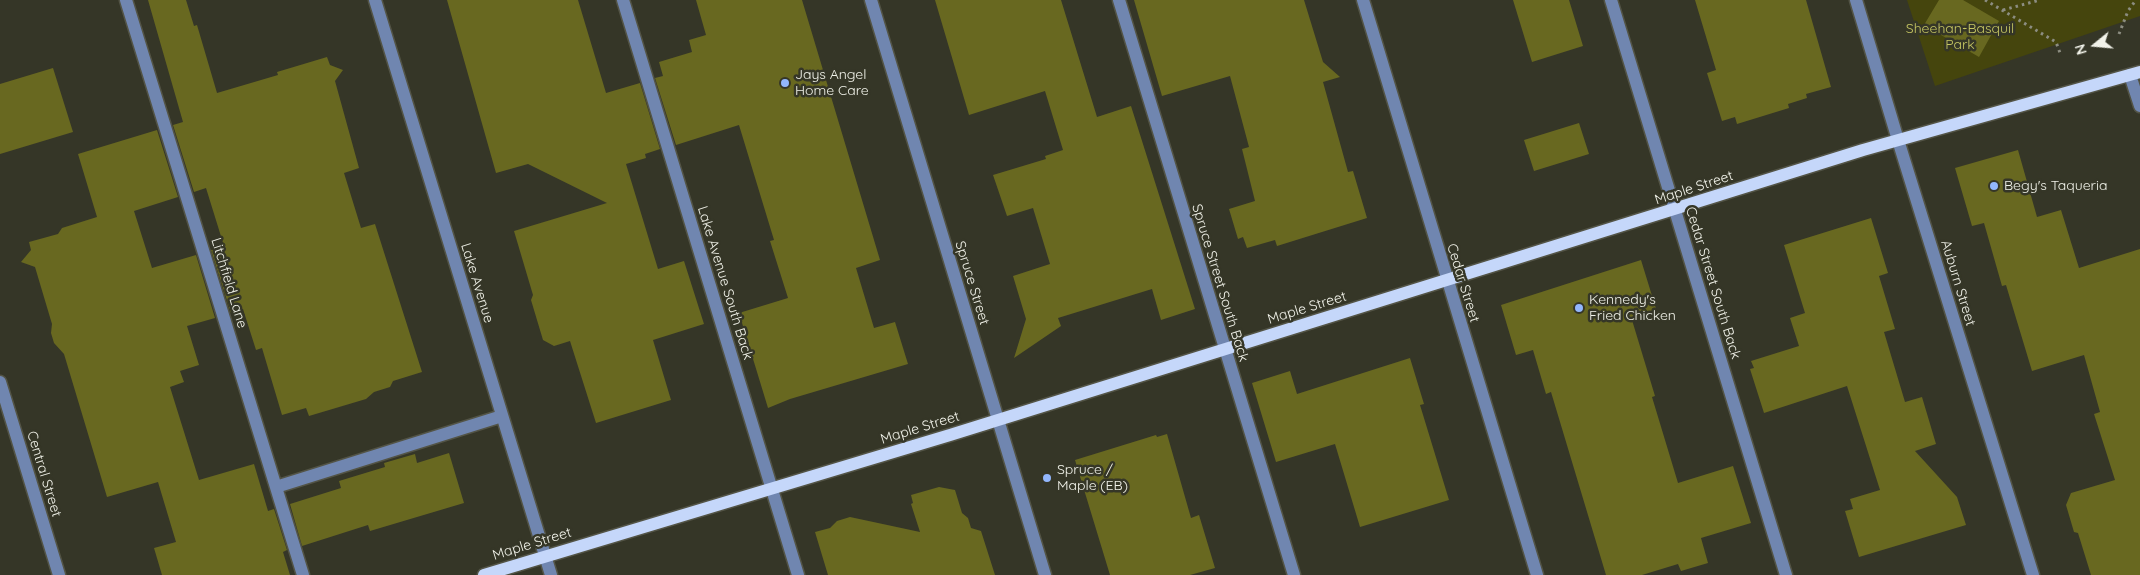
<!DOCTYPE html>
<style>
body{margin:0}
#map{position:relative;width:2140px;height:575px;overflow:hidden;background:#353627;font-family:Quicksand,sans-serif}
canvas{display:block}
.north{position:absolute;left:2070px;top:20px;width:50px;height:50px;-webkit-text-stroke:4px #353627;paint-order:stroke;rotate:253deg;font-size:14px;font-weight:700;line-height:20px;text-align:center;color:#f1f2e9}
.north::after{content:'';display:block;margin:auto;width:18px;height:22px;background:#f1f2e9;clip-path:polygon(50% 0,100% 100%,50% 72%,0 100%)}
</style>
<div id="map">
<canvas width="2140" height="575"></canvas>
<div class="north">N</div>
</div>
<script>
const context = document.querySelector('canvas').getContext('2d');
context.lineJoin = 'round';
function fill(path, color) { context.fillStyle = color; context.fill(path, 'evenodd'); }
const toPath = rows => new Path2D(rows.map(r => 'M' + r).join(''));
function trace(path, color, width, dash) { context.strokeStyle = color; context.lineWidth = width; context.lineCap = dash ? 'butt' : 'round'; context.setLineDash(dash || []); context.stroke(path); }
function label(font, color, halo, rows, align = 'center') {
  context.font = font + ' Quicksand,sans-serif'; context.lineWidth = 5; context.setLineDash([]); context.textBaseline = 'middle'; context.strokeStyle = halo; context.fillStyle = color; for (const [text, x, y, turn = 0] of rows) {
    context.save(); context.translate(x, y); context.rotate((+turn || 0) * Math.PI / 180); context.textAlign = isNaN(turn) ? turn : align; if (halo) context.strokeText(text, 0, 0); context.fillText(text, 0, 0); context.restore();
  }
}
fill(toPath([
 [1907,0,2140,0,2140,16,1935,86]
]), '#45450d');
fill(toPath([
 [148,0,186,0,194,26,197,25,217,93,278,75,277,72,327,57,330,65,343,70,335,81,359,168,344,173,361,228,375,224,422,372,393,381,390,387,374,392,366,399,309,416,306,408,282,415,262,348,256,350,243,309,231,313,211,250,224,246,206,188,194,192,173,125,183,122],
 [447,0,578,0,606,93,640,83,660,149,645,154,646,158,626,164,658,269,684,261,704,324,653,340,671,400,596,423,570,341,554,346,543,340,531,300,533,295,514,231,607,203,528,164,496,173],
 [696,0,802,0,880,260,856,268,874,328,895,322,908,364,790,399,768,408,739,313,788,298,770,241,774,240,739,125,676,145,655,78,663,76,659,62,692,52,689,40,706,35],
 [935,0,1061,0,1097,117,1131,106,1195,309,1161,320,1152,289,1058,318,1061,326,1014,358,1026,319,1013,276,1050,264,1033,208,1007,216,993,175,1046,159,1045,156,1063,150,1045,91,969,115],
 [1134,0,1304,0,1323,62,1340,77,1323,82,1348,172,1353,171,1367,218,1277,246,1275,240,1247,248,1243,237,1238,239,1229,209,1255,201,1242,149,1249,147,1230,76,1162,96],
 [1513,0,1569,0,1583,46,1532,62],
 [1695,0,1806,0,1831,87,1806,94,1807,98,1788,104,1789,108,1737,124,1735,117,1722,121,1707,73,1716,70],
 [1939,0,1963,0,1999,21,1979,57,1924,25],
 [53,68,73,132,0,154,0,84],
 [1579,123,1589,154,1534,171,1524,140],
 [157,130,178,197,134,211,152,268,196,255,215,318,187,326,199,365,180,371,184,382,170,387,199,480,254,464,268,511,274,509,287,550,283,552,290,575,162,575,154,548,176,542,158,482,107,497,64,354,54,343,51,333,52,324,35,267,21,262,31,250,29,242,58,234,62,228,97,217,78,154],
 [2018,150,2037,217,2061,210,2079,268,2140,249,2140,575,2091,575,2078,533,2074,532,2066,505,2071,493,2115,480,2094,414,2100,412,2084,355,2032,371,2006,285,2002,286,1984,223,1972,226,1955,168],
 [1871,218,1888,273,1879,276,1895,329,1884,332,1905,402,1922,397,1936,444,1915,451,1957,497,1966,525,1859,557,1845,511,1853,509,1850,499,1880,490,1847,386,1764,413,1750,369,1754,368,1751,361,1799,346,1790,318,1805,313,1784,245],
 [1641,260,1657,312,1632,320,1655,396,1652,397,1678,483,1733,466,1751,523,1701,538,1708,563,1681,571,1678,564,1642,575,1606,575,1551,392,1546,394,1533,350,1516,355,1501,305],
 [1410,358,1424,404,1420,405,1449,500,1360,527,1335,444,1276,462,1252,383,1290,371,1297,394],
 [1167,434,1191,518,1199,515,1215,568,1190,575,1110,575,1075,460,1156,435,1157,437],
 [449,453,464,503,370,531,368,525,302,546,290,504,341,488,339,481,385,467,384,463,415,454,417,463],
 [939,487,955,490,962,513,968,518,971,528,981,531,995,575,828,575,815,532,830,528,837,521,850,517,920,532,911,504,913,503,911,495]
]), '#686820');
const minor = toPath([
 [126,0,303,575],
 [375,0,551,575],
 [623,0,798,575],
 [871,0,1045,575],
 [1119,0,1294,575],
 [1363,0,1537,575],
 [1611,0,1786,575],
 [1856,0,1898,140,2033,575],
 [2130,75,2140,106],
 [0,382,59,575],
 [276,487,502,416]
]);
const major = toPath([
 [484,575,950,435,1863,150,2140,72]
]);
trace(minor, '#535446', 15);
trace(major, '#535446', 15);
trace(toPath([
 [1985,0,2056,42,2060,53],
 [2003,10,2040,0],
 [2119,34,2128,11,2136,0]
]), '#8c8d81', 3, [2.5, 4]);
trace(minor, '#7086b0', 12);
trace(major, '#c5d7fa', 12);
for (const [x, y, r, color] of [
 [785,83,5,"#93b7fd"],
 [1994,186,5,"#93b7fd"],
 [1579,308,5,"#93b7fd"],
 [1047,478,5,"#93b7fd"]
]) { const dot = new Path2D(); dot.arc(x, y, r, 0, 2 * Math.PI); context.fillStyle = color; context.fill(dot); trace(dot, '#353627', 2); }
label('14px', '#c6c663', '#353627', [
 ["Sheehan-Basquil",1960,29],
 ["Park",1960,45]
]);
label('14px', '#f1f2e9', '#353627', [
 ["Jays Angel",795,75],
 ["Home Care",795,91],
 ["Begy's Taqueria",2004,186],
 ["Kennedy's",1589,300],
 ["Fried Chicken",1589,316],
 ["Spruce /",1057,470],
 ["Maple (EB)",1057,486]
], 'left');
label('14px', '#f1f2e9', '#353627', [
 ["Maple Street",1694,188,-18],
 ["Litchfield Lane",229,283,73],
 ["Lake Avenue",477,283,73],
 ["Lake Avenue South Back",725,283,73],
 ["Spruce Street",972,283,73],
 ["Spruce Street South Back",1220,283,73],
 ["Cedar Street",1463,283,73],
 ["Cedar Street South Back",1713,283,73],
 ["Auburn Street",1958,283,73],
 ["Maple Street",1307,308,-17],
 ["Maple Street",920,428,-17],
 ["Central Street",44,474,73],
 ["Maple Street",532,544,-17]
]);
</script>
